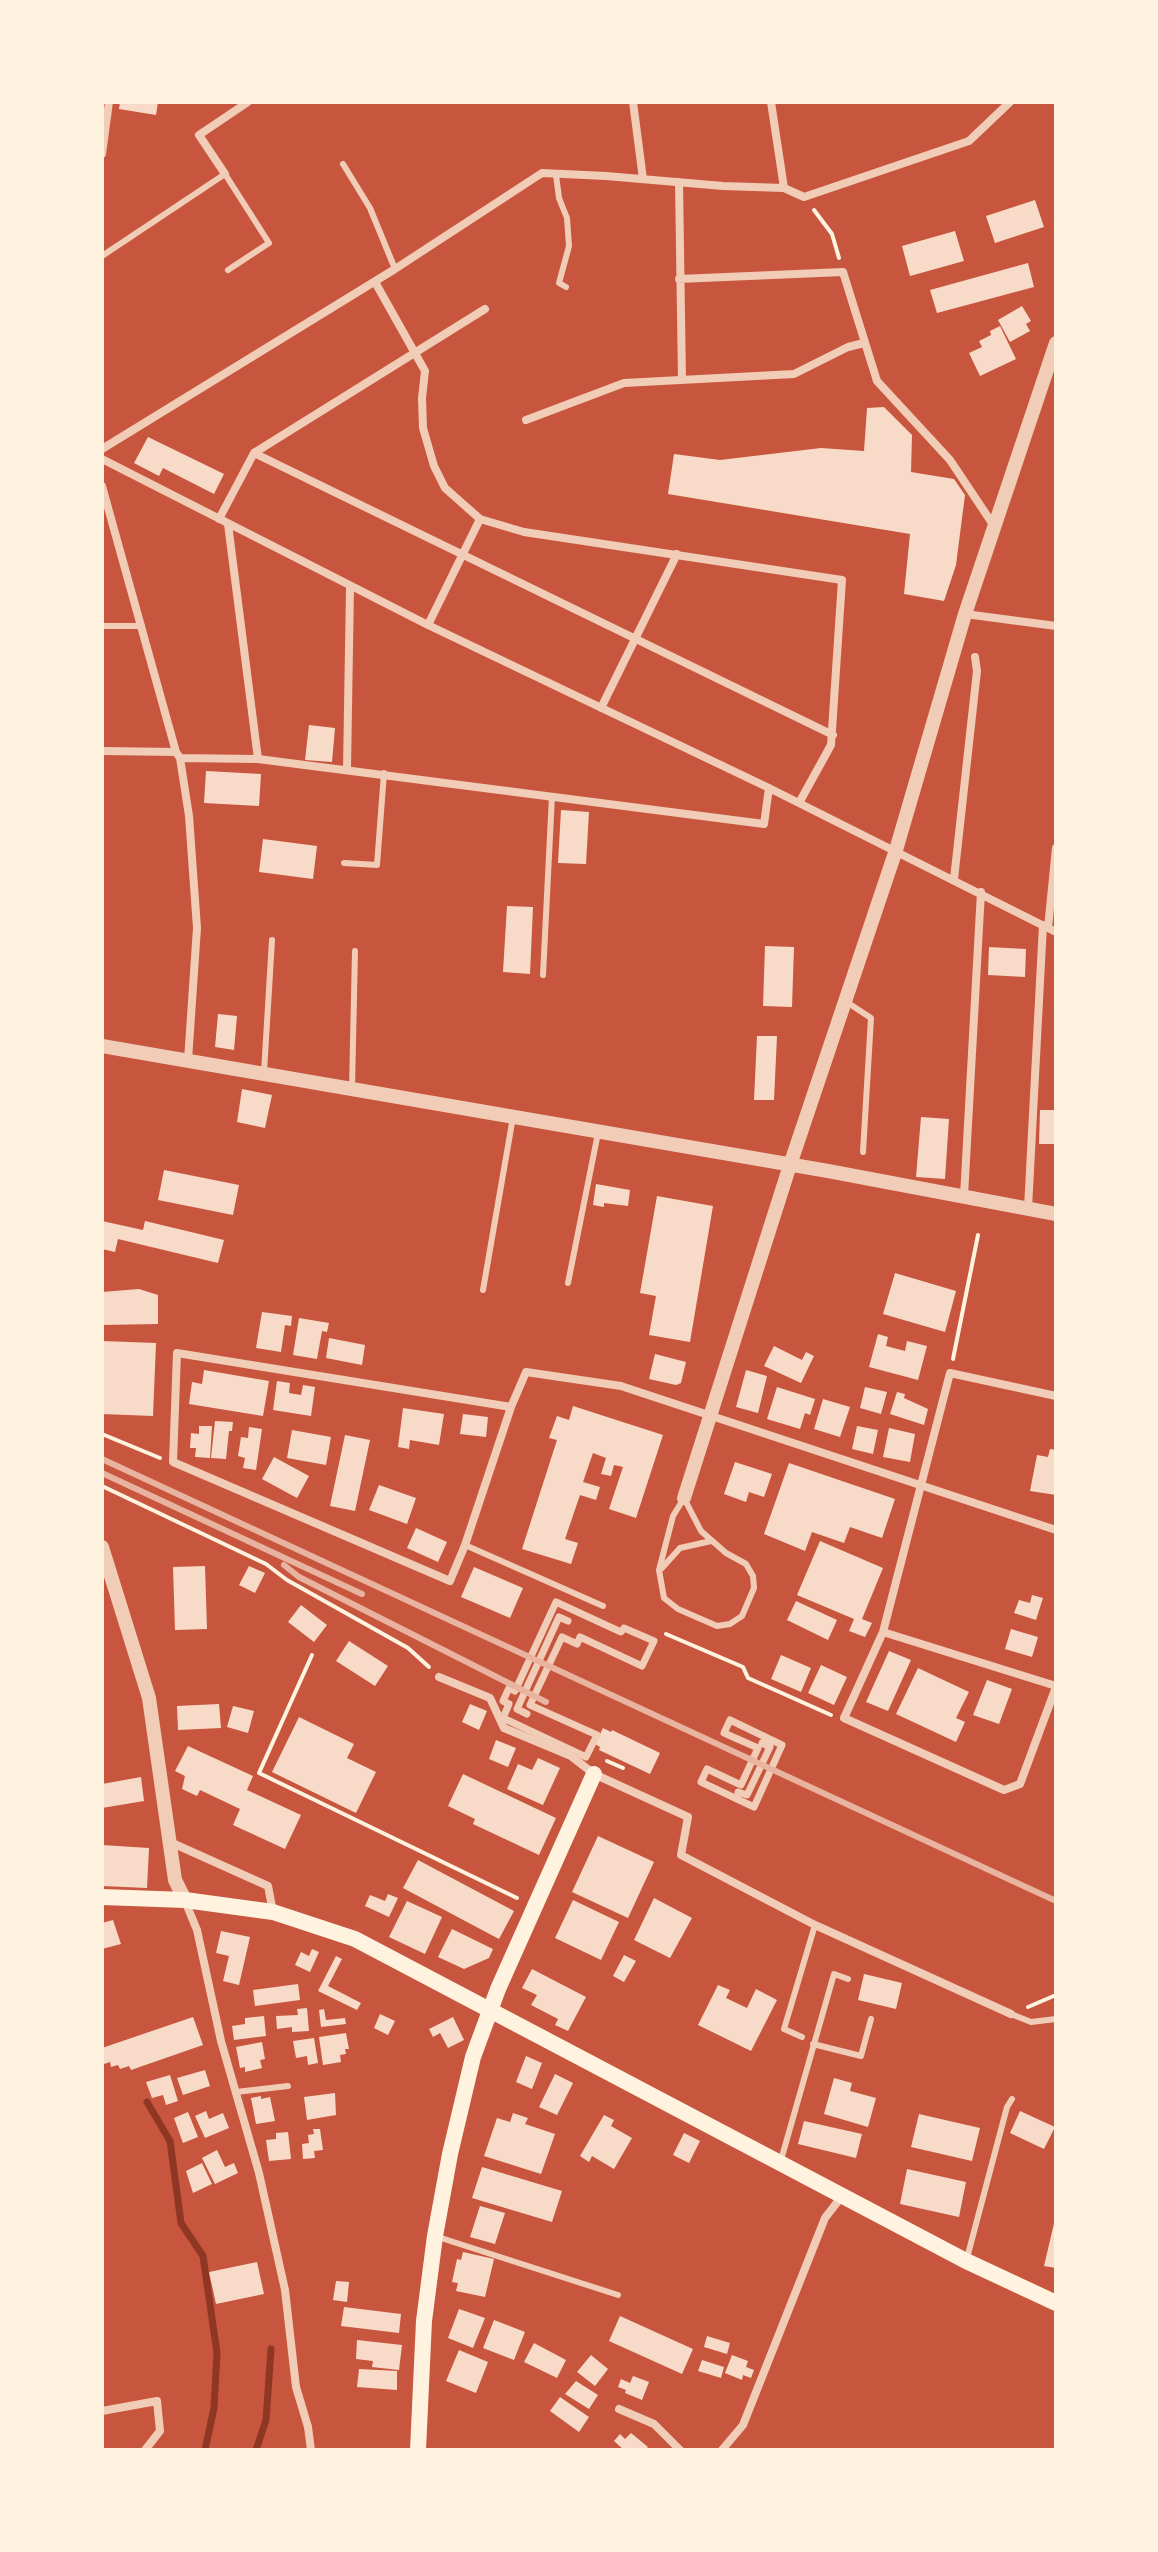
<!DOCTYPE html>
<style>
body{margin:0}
#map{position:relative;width:1158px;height:2552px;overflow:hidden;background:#c8553d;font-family:"Titillium Web",sans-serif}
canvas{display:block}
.frame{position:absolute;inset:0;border:104px solid #fff3e0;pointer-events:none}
</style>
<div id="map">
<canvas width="1158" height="2552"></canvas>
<div class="frame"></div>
</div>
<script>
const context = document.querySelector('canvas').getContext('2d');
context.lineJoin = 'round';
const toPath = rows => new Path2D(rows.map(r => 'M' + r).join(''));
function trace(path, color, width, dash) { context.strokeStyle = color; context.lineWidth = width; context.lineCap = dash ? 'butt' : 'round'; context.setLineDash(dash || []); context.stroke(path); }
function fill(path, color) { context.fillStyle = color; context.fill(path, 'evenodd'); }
trace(toPath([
 [147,2102,170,2141,181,2223,203,2256,217,2353,214,2408,205,2450],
 [256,2450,266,2420,271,2349]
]), '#8f3625', 7);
fill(toPath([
 [120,102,158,102,156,115,119,109],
 [1035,200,1044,227,995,243,986,216],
 [955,231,964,261,910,276,902,246],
 [1028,263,1034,287,937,313,930,290],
 [1022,306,1031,321,1026,324,1030,331,1010,342,998,320],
 [1000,326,1016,359,980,376,969,353,982,347,979,341,991,335,990,331],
 [884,407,912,435,911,472,954,479,965,495,956,565,944,601,904,594,910,534,668,494,674,454,720,460,821,448,864,451,867,408],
 [148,437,224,474,214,494,163,468,159,476,134,463],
 [309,725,335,728,332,762,305,760],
 [206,771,261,774,259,806,204,803],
 [561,810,589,812,586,864,558,863],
 [263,839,317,846,313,879,259,872],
 [507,906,533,907,530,974,503,972],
 [765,946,794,947,792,1007,763,1006],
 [989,947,1026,949,1025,977,988,975],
 [218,1014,237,1016,234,1050,215,1047],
 [757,1036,777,1036,774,1100,754,1100],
 [242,1089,272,1095,265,1128,237,1122],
 [1040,1110,1056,1110,1056,1144,1039,1144],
 [921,1117,949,1119,945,1179,916,1177],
 [164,1170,239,1185,233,1215,158,1200],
 [596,1184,630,1190,628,1206,604,1203,604,1207,593,1205],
 [657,1196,713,1206,690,1342,649,1335,656,1296,640,1293],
 [102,1221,143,1230,145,1221,224,1240,218,1263,118,1239,115,1252,102,1249],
 [895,1273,956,1291,945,1332,883,1314],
 [139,1289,158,1295,158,1324,102,1325,102,1292],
 [262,1312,292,1316,291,1326,285,1325,281,1352,256,1348],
 [299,1318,329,1323,327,1332,322,1331,317,1359,293,1355],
 [878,1334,888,1337,886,1346,905,1351,907,1341,927,1346,918,1380,869,1367],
 [329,1338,365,1345,362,1365,326,1358],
 [102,1341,156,1343,153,1416,102,1414],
 [774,1346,802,1360,806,1352,814,1356,801,1383,764,1366],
 [655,1354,686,1362,681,1383,676,1385,649,1379],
 [204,1370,269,1381,263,1416,189,1404,192,1382,202,1384],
 [746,1370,767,1376,758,1413,736,1407],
 [277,1381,290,1383,289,1393,301,1395,303,1385,315,1387,311,1416,273,1410],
 [777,1387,815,1399,810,1415,805,1413,800,1429,767,1419],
 [865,1387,887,1392,881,1414,860,1408],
 [897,1392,905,1394,904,1398,928,1409,924,1425,890,1414],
 [823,1399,850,1407,840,1437,814,1429],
 [573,1406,663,1435,636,1518,609,1509,623,1467,614,1465,611,1476,601,1474,606,1458,593,1453,583,1482,600,1487,596,1500,580,1495,565,1539,578,1543,571,1564,522,1549,557,1440,549,1438,557,1416,569,1420],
 [403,1408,444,1414,439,1445,410,1440,409,1449,398,1447],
 [463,1414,488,1417,486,1437,460,1434],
 [215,1421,233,1422,232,1431,229,1431,226,1459,211,1458],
 [199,1426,212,1426,210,1458,195,1457,196,1448,190,1448,191,1433,199,1434],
 [857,1426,878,1430,873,1454,852,1449],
 [249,1427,262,1429,256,1470,243,1468,245,1458,238,1456,241,1437,248,1438],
 [889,1428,915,1434,910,1462,883,1457],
 [292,1430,331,1437,326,1465,287,1458],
 [345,1435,370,1440,355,1511,330,1506],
 [1050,1449,1056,1450,1056,1495,1030,1491,1037,1455,1048,1457],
 [274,1457,309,1476,297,1498,262,1479],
 [735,1462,772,1474,764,1497,749,1492,746,1502,724,1494],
 [789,1463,895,1499,882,1538,850,1527,844,1543,812,1532,805,1551,764,1534],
 [379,1485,416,1498,407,1524,369,1510],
 [416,1528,447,1542,438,1562,407,1548],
 [820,1541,883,1568,862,1619,872,1623,865,1637,849,1631,854,1619,797,1595],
 [205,1566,207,1629,175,1630,173,1567],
 [249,1566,265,1573,255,1593,239,1585],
 [474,1567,523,1588,510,1618,461,1597],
 [1032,1595,1043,1598,1036,1620,1014,1613,1019,1600,1030,1603],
 [796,1601,837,1620,828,1640,787,1620],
 [301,1605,327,1625,314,1642,288,1622],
 [1011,1629,1038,1637,1032,1657,1005,1649],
 [349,1641,388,1666,375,1686,336,1661],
 [889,1651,911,1660,888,1711,866,1702],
 [781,1655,811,1668,801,1692,771,1679],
 [821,1665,847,1677,834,1705,808,1693],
 [918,1668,969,1692,956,1718,965,1722,956,1742,896,1714],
 [987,1680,1012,1689,999,1724,973,1715],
 [219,1704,221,1728,178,1730,177,1706],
 [470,1704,487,1711,479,1730,462,1722],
 [233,1706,254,1711,248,1733,227,1727],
 [299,1717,354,1744,347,1758,376,1772,356,1813,272,1772],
 [603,1728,611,1732,612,1730,660,1753,650,1774,599,1750,600,1747,595,1744],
 [496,1740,516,1748,508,1767,489,1759],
 [188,1746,253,1776,247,1790,301,1815,285,1849,233,1825,240,1809,200,1790,197,1796,182,1789,185,1776,175,1771],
 [538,1758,560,1768,543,1805,507,1789,518,1764,532,1770],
 [463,1774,556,1818,539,1855,473,1824,475,1819,448,1806],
 [141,1777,144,1801,102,1808,102,1784],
 [598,1836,654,1862,628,1918,572,1892],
 [102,1845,149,1848,147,1888,102,1886],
 [418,1860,514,1911,499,1939,403,1888],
 [388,1894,398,1898,389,1917,365,1906,370,1895,385,1901],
 [654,1898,692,1918,670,1958,634,1940],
 [573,1900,619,1922,601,1960,555,1938],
 [407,1901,442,1917,425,1954,389,1937],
 [113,1920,121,1944,102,1949,102,1923],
 [452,1929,493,1949,489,1958,464,1969,438,1957],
 [221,1931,250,1937,239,1985,223,1981,229,1956,216,1953],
 [312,1949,319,1952,310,1972,295,1965,301,1952,309,1956],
 [624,1955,636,1961,624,1982,613,1976],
 [336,1956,342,1959,328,1986,361,2003,357,2010,318,1991],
 [532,1969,586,1997,568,2031,555,2025,558,2019,531,2005,537,1995,522,1988],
 [864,1974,902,1983,896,2009,858,2000],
 [298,1984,300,2000,255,2006,253,1990],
 [718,1985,730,1990,726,1998,747,2008,756,1989,777,2000,751,2051,698,2025],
 [307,2008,309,2031,292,2032,292,2027,277,2029,276,2016,298,2015,297,2009],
 [324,2009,326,2020,345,2018,346,2024,321,2027,319,2010],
 [380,2014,395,2021,388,2035,374,2028],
 [264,2016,266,2036,234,2040,232,2026,245,2024,245,2018],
 [193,2017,203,2045,131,2070,129,2066,120,2069,118,2065,111,2067,110,2062,104,2064,102,2048],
 [453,2017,464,2040,448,2048,440,2033,433,2037,429,2029],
 [346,2033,349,2049,345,2049,346,2054,340,2055,341,2062,323,2065,319,2037],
 [314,2038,318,2063,308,2065,307,2056,296,2058,293,2041],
 [262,2042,265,2059,260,2060,262,2068,245,2072,245,2067,240,2068,236,2047],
 [526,2056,542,2063,532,2089,516,2082],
 [205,2070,210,2086,183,2095,177,2078],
 [555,2074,573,2083,557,2115,539,2107],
 [170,2075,178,2101,166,2105,163,2095,152,2098,146,2082],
 [834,2078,852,2083,850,2091,876,2098,868,2127,824,2114],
 [335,2093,336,2115,307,2120,304,2097],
 [261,2096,261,2099,270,2097,275,2121,256,2124,251,2098],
 [206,2111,209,2119,223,2113,229,2128,205,2138,195,2116],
 [1020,2111,1055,2127,1044,2149,1010,2133],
 [188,2112,198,2137,183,2143,174,2118],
 [513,2113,528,2118,525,2124,555,2134,541,2174,484,2156,497,2118,510,2122],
 [919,2114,980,2128,972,2161,911,2147],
 [604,2115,614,2120,611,2126,632,2138,614,2169,592,2156,589,2162,580,2156],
 [804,2121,862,2134,856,2158,798,2144],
 [313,2129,320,2129,323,2150,314,2151,315,2158,303,2159,302,2144,309,2143,308,2135,314,2134],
 [288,2132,291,2159,269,2161,266,2140,276,2139,276,2133],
 [684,2133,700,2141,689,2163,673,2155],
 [217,2150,225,2167,234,2163,238,2173,215,2184,202,2158],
 [202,2163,212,2184,193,2193,186,2171],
 [482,2167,562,2191,552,2222,472,2198],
 [907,2169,966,2182,959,2217,900,2204],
 [480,2206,505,2213,495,2244,470,2237],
 [1055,2219,1056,2219,1056,2268,1044,2266],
 [463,2252,494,2259,485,2297,456,2291,458,2283,452,2282,457,2259,461,2260],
 [257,2262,264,2294,216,2304,209,2272],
 [336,2281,349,2282,347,2302,333,2300],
 [344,2307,401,2314,399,2333,341,2326],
 [459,2309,485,2318,473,2348,448,2338],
 [620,2316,693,2349,682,2374,609,2341],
 [494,2320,525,2332,514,2360,483,2348],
 [707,2336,730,2343,727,2354,704,2347],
 [357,2340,402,2345,399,2370,372,2367,373,2361,356,2359],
 [534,2343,566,2360,557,2378,524,2362],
 [459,2350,488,2362,476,2393,446,2381],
 [591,2355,608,2369,595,2386,577,2372],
 [732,2355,748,2361,746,2367,754,2370,751,2378,743,2375,742,2380,725,2373],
 [702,2360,724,2367,721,2378,698,2371],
 [359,2369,397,2371,397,2390,357,2387],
 [633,2376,649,2382,642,2400,625,2393,626,2390,618,2387,621,2379,630,2383],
 [576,2381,598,2395,589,2409,565,2394],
 [560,2397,589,2417,579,2432,550,2411],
 [631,2433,648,2447,645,2450,624,2450,614,2441,620,2434,625,2439]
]), '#f7dbc8');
trace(toPath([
 [814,210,832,234,839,258],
 [953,1359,978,1235],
 [102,1434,160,1458],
 [102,1486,266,1564,287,1580,408,1648,429,1667],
 [666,1634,743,1667,748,1678,831,1715],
 [312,1655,259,1773,517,1898],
 [607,1761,623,1768],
 [1028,2007,1056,1995]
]), '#fff3e0', 4);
trace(toPath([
 [343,164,370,208,395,269],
 [556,175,559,198,567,218,569,246,559,283,566,287],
 [102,256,225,174,269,243,228,270],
 [102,626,142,626],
 [344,863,377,865,384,773],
 [543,975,552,796],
 [845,1001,871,1018,863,1152],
 [264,1072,272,940],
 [352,1088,355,951],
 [568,1283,598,1133],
 [483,1290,513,1117],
 [684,1498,701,1531,726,1553,746,1564,753,1576,754,1588,742,1616,730,1624,717,1626,678,1609,664,1598,659,1570,673,1516,684,1498],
 [465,1545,603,1606],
 [662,1568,680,1548,711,1541],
 [1011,2014,1031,2022,1056,2019],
 [802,2037,784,2029,815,1925],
 [813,2044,861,2056,871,2019],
 [236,2092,288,2086],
 [781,2160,834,1974,848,1979],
 [438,2237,618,2295],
 [967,2258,1007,2107,1012,2099]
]), '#f1ccb7', 6);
trace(toPath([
 [556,1602,621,1632,624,1628,654,1641,642,1666,580,1637,577,1644,562,1637,530,1705,597,1735,586,1757,503,1718,509,1704,503,1701,509,1688,515,1691,556,1602],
 [527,1714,517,1709,559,1617,568,1621],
 [730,1720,782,1745,754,1807,701,1782,707,1769,741,1785,758,1748,724,1733,730,1720],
 [738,1792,747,1795,770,1747,762,1743]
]), '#f1ccb7', 7);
trace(toPath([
 [633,102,643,179],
 [771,102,784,188],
 [102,154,109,102],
 [225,174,199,135,248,102],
 [679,182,682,380],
 [679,279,843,272,877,381,950,460,994,526],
 [375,282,425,371,422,398,423,428,434,466,445,488,480,519,524,532,842,580,831,745,799,803],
 [526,420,624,383,794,374,848,347,864,343],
 [102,449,395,269,542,173,606,176,723,186,784,188,804,197,969,141,1010,102],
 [254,453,833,735],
 [102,459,428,625,769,788,1056,932],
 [102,486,176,752,180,758,189,816,197,928,188,1060],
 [219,519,254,453,485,309],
 [228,524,258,759],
 [965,614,1056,626],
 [428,625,480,519],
 [601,708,677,554],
 [102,751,176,752],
 [180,758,258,759,764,824,769,788],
 [347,769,350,587],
 [954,879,977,671,975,657],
 [1048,928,1056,848],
 [964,1196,981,892],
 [1028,1208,1043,925],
 [1056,1396,950,1373,883,1632,1056,1686],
 [511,1407,465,1545,450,1581,173,1462,177,1353,511,1407,526,1372,621,1386,1056,1530],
 [883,1632,844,1718,1004,1790,1020,1784,1056,1687],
 [439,1677,490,1698,504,1728,571,1756,594,1774,688,1817,681,1855,815,1925,1011,2014],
 [170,1842,268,1886,273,1912],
 [185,1901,197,1930,221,2041,259,2173,285,2290,296,2387,308,2427,311,2450],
 [619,2409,654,2424,680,2450],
 [102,2411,157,2401,160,2431,145,2450],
 [722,2450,743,2425,825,2218,842,2196]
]), '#f1ccb7', 8);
trace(toPath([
 [102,1046,828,1171,1056,1214],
 [684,1498,790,1165,896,850,965,614,1056,343],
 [102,1547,149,1698,175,1880,185,1900]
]), '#f1ccb7', 14);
trace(toPath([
 [102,1897,185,1900,273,1912,355,1939,966,2261,1056,2303],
 [418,2450,424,2321,435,2236,450,2154,473,2057,498,1989,594,1774]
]), '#fff3e0', 16);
trace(toPath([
 [102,1459,1056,1901],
 [102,1473,362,1594],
 [284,1565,299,1577,546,1702]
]), '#e9b49f', 6);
</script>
